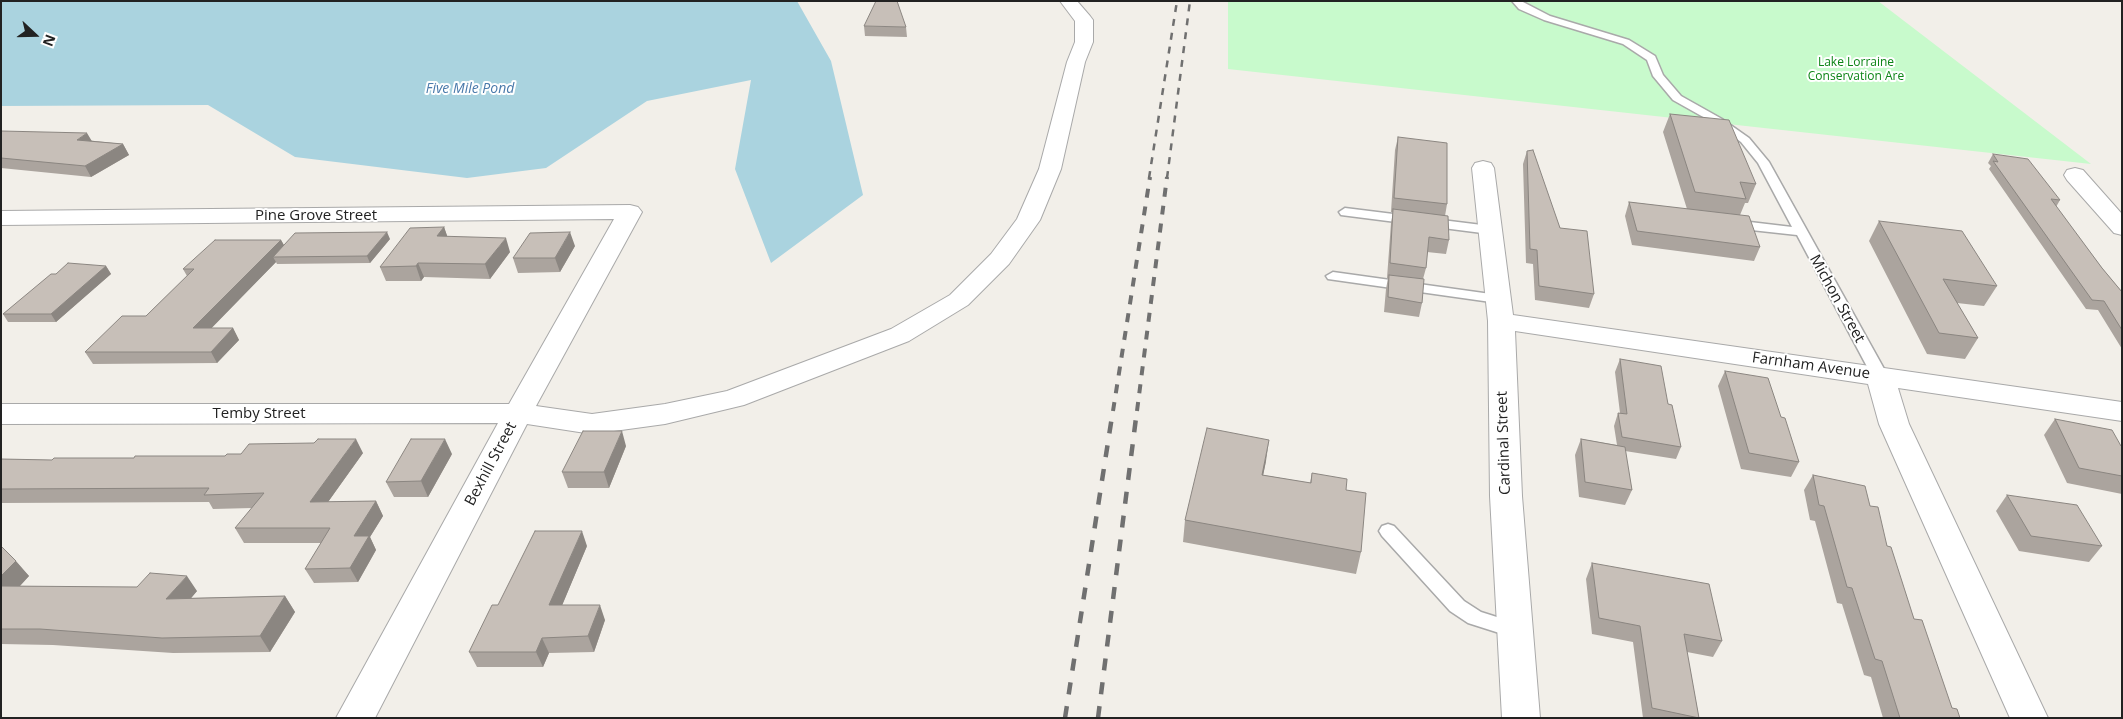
<!DOCTYPE html>
<style>
body{margin:0}
#map{position:relative;width:2123px;height:719px;overflow:hidden;background:#f2efe9;font-family:"Open Sans",sans-serif}
canvas{display:block}
.frame{position:absolute;inset:0;border:2px solid #222;pointer-events:none}
.north{position:absolute;left:10px;top:10px;width:50px;height:50px;-webkit-text-stroke:4px #fff;paint-order:stroke;rotate:111deg;font-size:14px;font-weight:700;line-height:20px;text-align:center;color:#222}
.north::after{content:'';display:block;margin:auto;width:18px;height:22px;background:#222;clip-path:polygon(50% 0,100% 100%,50% 72%,0 100%)}
</style>
<div id="map">
<canvas width="2123" height="719"></canvas>
<div class="frame"></div>
<div class="north">N</div>
</div>
<script>
const context = document.querySelector('canvas').getContext('2d');
context.lineJoin = 'round';
function fill(path, color) { context.fillStyle = color; context.fill(path, 'evenodd'); }
const toPath = rows => new Path2D(rows.map(r => 'M' + r).join(''));
function trace(path, color, width, dash) { context.strokeStyle = color; context.lineWidth = width; context.lineCap = dash ? 'butt' : 'round'; context.setLineDash(dash || []); context.stroke(path); }
function label(font, color, halo, rows, align = 'center') {
  context.font = font + ' "Open Sans",sans-serif'; context.lineWidth = 4; context.setLineDash([]); context.textBaseline = 'middle'; context.strokeStyle = halo; context.fillStyle = color; for (const [text, x, y, turn = 0] of rows) {
    context.save(); context.translate(x, y); context.rotate((+turn || 0) * Math.PI / 180); context.textAlign = isNaN(turn) ? turn : align; if (halo) context.strokeText(text, 0, 0); context.fillText(text, 0, 0); context.restore();
  }
}
fill(toPath([
 [1228,1,1878,1,2091,164,1228,69]
]), '#c8facc');
fill(toPath([
 [1,1,797,1,831,61,863,195,771,263,735,169,751,80,647,101,546,168,467,178,295,157,208,105,1,106]
]), '#aad3df');
const lane = toPath([
 [1512,1,1521,1,1550,16,1629,40,1655,56,1663,75,1681,96,1722,119,1749,138,1769,162,1888,376,1885,379,1880,381,1872,376,1797,235,1733,228,1727,224,1733,220,1792,227,1758,163,1741,142,1714,123,1673,100,1653,76,1647,60,1623,44,1544,20,1519,9,1512,1],
 [1345,208,1490,226,1496,230,1490,234,1341,215,1339,212,1345,208],
 [1333,272,1498,295,1505,299,1498,303,1328,279,1326,276,1333,272],
 [1388,524,1394,526,1464,601,1481,612,1522,625,1525,630,1522,635,1515,638,1468,623,1450,611,1382,536,1379,531,1382,526,1388,524]
]);
const street = toPath([
 [1060,1,1077,1,1090,16,1093,20,1093,42,1085,62,1061,169,1040,220,1009,264,968,305,909,341,744,405,665,424,592,434,527,424,375,718,336,718,498,423,1,424,1,404,509,404,614,219,1,225,1,211,630,205,638,207,642,212,536,406,592,414,665,404,727,391,891,329,950,295,991,254,1017,219,1039,169,1067,62,1075,42,1075,21,1060,1],
 [1483,161,1491,163,1494,168,1513,315,2122,402,2122,421,1898,388,1909,424,2048,718,2010,718,1879,424,1868,384,1515,331,1522,496,1540,718,1502,718,1490,496,1488,321,1472,168,1475,163,1483,161],
 [2075,168,2083,170,2122,214,2122,235,2114,233,2067,180,2064,175,2067,170,2075,168]
]);
trace(lane, '#a9a9a9', 3);
trace(street, '#a9a9a9', 2);
fill(lane, '#fff');
fill(street, '#fff');
trace(toPath([
 [1149,178,1177,1],
 [1167,178,1190,1]
]), '#707070', 2.5, [7, 7]);
trace(toPath([
 [1113,411,1150,177],
 [1137,411,1167,177]
]), '#707070', 4, [9, 9]);
trace(toPath([
 [1065,718,1113,410],
 [1098,718,1137,410]
]), '#707070', 4.5, [12, 12]);
fill(toPath([
 [864,26,906,27,907,37,865,36],
 [1670,114,1756,184,1748,203,1745,203,1740,215,1760,247,1754,261,1632,245,1625,216,1629,202,1687,209,1663,132],
 [1,131,123,144,129,155,91,177,1,168],
 [1398,137,1447,204,1445,216,1449,240,1446,254,1427,252,1426,268,1423,279,1422,303,1419,317,1384,312,1386,289,1388,278,1387,278,1391,223,1393,212,1391,212,1395,150],
 [1527,151,1560,228,1594,294,1589,308,1535,300,1533,264,1526,263,1523,164],
 [1993,154,2060,200,2056,207,2102,268,2122,292,2122,349,2098,310,2086,309,1989,169,1991,166,1988,163],
 [1879,221,1997,286,1984,306,1957,303,1978,338,1965,359,1927,354,1869,241],
 [444,227,447,236,510,252,490,279,424,277,421,281,386,281,380,267],
 [390,239,370,263,277,264,276,262,211,328,233,328,239,340,217,363,93,364,85,352,146,316,187,276,183,269,281,240,284,245],
 [575,246,560,272,518,273,513,258],
 [106,266,111,274,56,322,8,322,3,314,56,274],
 [1620,359,1668,404,1681,447,1676,459,1625,451,1632,490,1625,505,1579,497,1575,455,1581,439,1617,445,1614,426,1618,413,1620,413,1615,372],
 [1725,371,1781,417,1799,462,1791,477,1741,469,1718,386],
 [2055,419,2122,446,2122,494,2067,483,2044,435],
 [626,446,609,488,568,488,562,472],
 [363,453,328,502,376,501,383,516,370,537,376,550,358,582,314,583,305,569,321,543,244,543,235,528,252,508,213,509,209,502,1,503,1,459,52,460,134,458],
 [452,454,428,497,394,497,386,482],
 [1266,461,1263,475,1310,483,1312,473,1346,490,1361,552,1356,574,1183,542,1185,520],
 [1813,475,1870,506,1887,546,1914,619,1952,708,1960,718,1883,718,1871,677,1864,675,1842,604,1837,603,1815,521,1810,520,1804,490],
 [2007,495,2102,546,2089,562,2019,551,1996,511],
 [1,546,29,576,20,586,197,591,191,598,285,596,295,612,270,652,173,653,53,645,1,644],
 [587,546,562,605,605,620,594,652,549,653,543,667,477,667,469,652,498,605],
 [1592,563,1722,641,1713,657,1687,652,1699,718,1643,718,1633,642,1592,634,1586,579]
]), '#aba49e');
fill(toPath([
 [87,133,93,143,77,140],
 [123,144,129,155,91,177,85,166],
 [444,227,449,241,437,236],
 [387,232,390,239,370,263,367,256],
 [570,232,575,246,560,272,555,258],
 [506,238,510,252,490,279,485,264],
 [281,240,287,251,273,257,276,262,200,340,193,328],
 [418,263,424,277,421,281,416,266],
 [106,266,111,274,56,322,51,314],
 [233,328,239,340,217,363,211,352],
 [622,431,626,446,609,488,604,472],
 [356,439,363,453,318,516,310,502],
 [445,439,452,454,428,497,421,481],
 [1269,440,1266,461,1259,496,1262,475],
 [376,501,383,516,370,537,376,550,358,582,350,568,354,536],
 [582,531,587,546,556,620,549,605],
 [16,561,29,576,5,602,1,597,1,576],
 [187,576,197,591,177,615,166,599],
 [285,596,295,612,270,652,260,636],
 [600,605,605,620,594,652,588,636],
 [542,638,549,653,543,667,536,652]
]), '#8b8681');
const building = toPath([
 [876,1,897,1,906,27,864,26,876,1],
 [1670,114,1729,120,1756,184,1740,182,1746,199,1695,192,1670,114],
 [1,131,87,133,77,140,123,144,85,166,1,158,1,131],
 [1398,137,1447,143,1447,204,1394,198,1398,137],
 [1533,150,1560,228,1587,231,1594,294,1539,286,1537,250,1530,249,1527,151,1533,150],
 [1993,154,2028,159,2060,200,2051,199,2102,268,2122,292,2122,330,2104,301,2092,300,1993,161,1998,162,1993,154],
 [1629,202,1749,216,1760,247,1637,231,1629,202],
 [1393,209,1448,216,1449,240,1429,237,1426,268,1390,263,1393,209],
 [1879,221,1962,231,1997,286,1943,279,1978,338,1939,333,1879,221],
 [444,227,437,236,506,238,485,264,418,263,416,266,380,267,410,228,444,227],
 [387,232,367,256,273,257,295,233,387,232],
 [570,232,555,258,513,258,530,233,570,232],
 [215,240,281,240,193,328,233,328,211,352,85,352,122,316,146,316,194,269,183,269,215,240],
 [68,263,106,266,51,314,3,314,51,274,56,274,68,263],
 [1389,275,1424,279,1422,303,1388,297,1389,275],
 [1620,359,1661,366,1668,404,1672,405,1681,447,1622,437,1618,413,1627,414,1620,359],
 [1725,371,1768,378,1781,417,1785,418,1799,462,1749,453,1725,371],
 [2055,419,2112,430,2121,446,2122,446,2122,476,2079,468,2055,419],
 [1207,428,1269,440,1262,475,1311,483,1312,473,1347,479,1346,490,1366,493,1361,552,1185,520,1207,428],
 [583,431,622,431,604,472,562,472,583,431],
 [318,439,356,439,310,502,376,501,354,536,369,536,350,568,305,569,330,528,235,528,264,493,204,495,209,488,1,489,1,459,52,460,54,458,134,458,135,456,225,456,227,454,241,454,249,444,314,443,318,439],
 [411,439,445,439,421,481,386,482,411,439],
 [1581,439,1625,447,1632,490,1585,482,1581,439],
 [1813,475,1865,486,1870,506,1878,507,1887,546,1891,547,1914,619,1922,620,1952,708,1957,709,1960,718,1900,718,1882,661,1875,659,1852,588,1847,587,1824,506,1819,505,1813,475],
 [2007,495,2077,505,2102,546,2031,536,2007,495],
 [535,531,582,531,549,605,600,605,588,636,542,638,536,652,469,652,492,605,498,605,535,531],
 [1,546,16,561,1,576,1,546],
 [1592,563,1709,584,1722,641,1684,634,1699,718,1652,708,1640,626,1599,618,1592,563],
 [150,573,187,576,166,599,285,596,260,636,162,638,40,629,1,629,1,586,137,587,150,573]
]);
fill(building, '#c7bfb8');
trace(building, '#8b8681', 1);
label('12px', '#0c8416', '#fff', [
 ["Lake Lorraine",1856,63],
 ["Conservation Are",1856,77]
]);
label('italic 14px', '#4a7aab', '#fff', [
 ["Five Mile Pond",470,89]
]);
label('15px', '#222', '#fff', [
 ["Pine Grove Street",316,216],
 ["Michon Street",1837,299,61],
 ["Farnham Avenue",1811,366,8],
 ["Temby Street",259,414],
 ["Cardinal Street",1504,443,-92],
 ["Bexhill Street",491,464,-62]
]);
</script>
